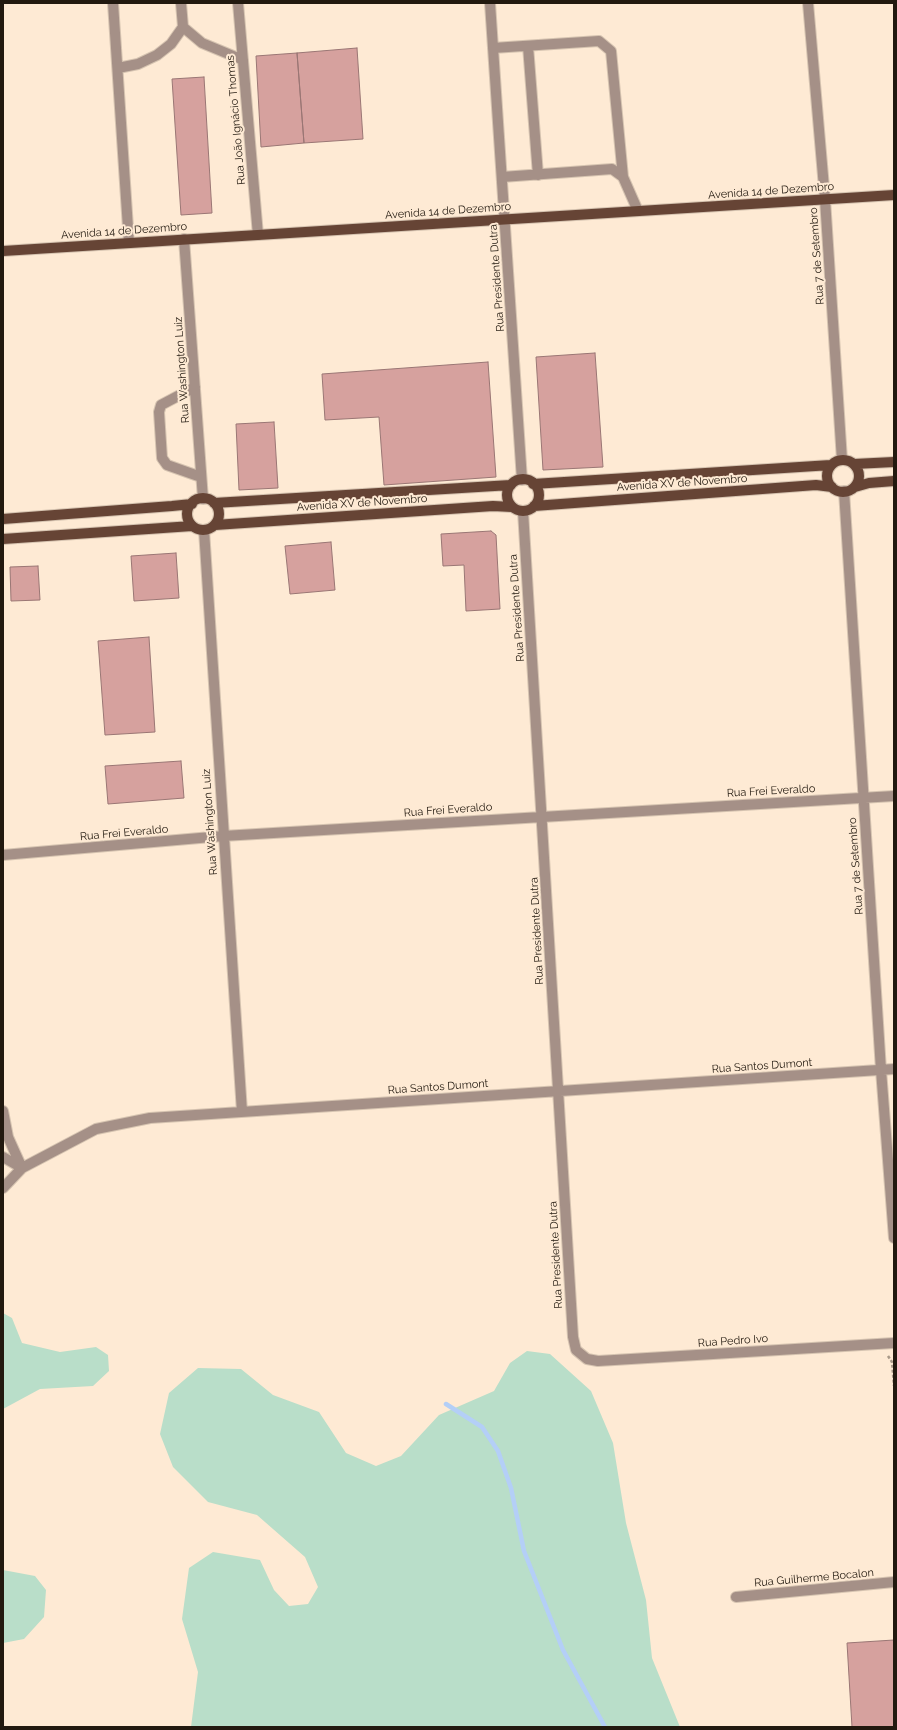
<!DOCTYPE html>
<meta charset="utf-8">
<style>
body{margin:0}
#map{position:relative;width:897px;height:1730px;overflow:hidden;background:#feead4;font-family:Raleway,sans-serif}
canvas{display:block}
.frame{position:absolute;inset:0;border:4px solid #22190f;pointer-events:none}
</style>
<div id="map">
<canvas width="897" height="1730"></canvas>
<div class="frame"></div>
</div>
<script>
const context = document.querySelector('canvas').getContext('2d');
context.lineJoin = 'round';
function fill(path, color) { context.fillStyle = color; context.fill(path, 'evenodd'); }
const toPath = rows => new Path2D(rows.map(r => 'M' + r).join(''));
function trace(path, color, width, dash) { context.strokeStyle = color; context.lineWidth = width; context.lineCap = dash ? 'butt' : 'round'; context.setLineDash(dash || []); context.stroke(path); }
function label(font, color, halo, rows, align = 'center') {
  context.font = font + ' Raleway,sans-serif'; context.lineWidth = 4; context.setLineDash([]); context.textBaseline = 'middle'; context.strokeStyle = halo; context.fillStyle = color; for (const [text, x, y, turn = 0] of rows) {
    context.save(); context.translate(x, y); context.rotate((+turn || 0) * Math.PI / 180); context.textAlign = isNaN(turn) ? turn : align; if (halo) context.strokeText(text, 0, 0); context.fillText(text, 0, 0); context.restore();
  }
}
fill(toPath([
 [3,1313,12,1318,22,1343,60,1352,96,1347,108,1355,109,1371,93,1386,40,1389,3,1409],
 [527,1351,550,1354,591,1391,613,1443,626,1523,646,1600,652,1658,680,1727,191,1727,198,1672,182,1619,189,1568,213,1552,260,1560,274,1590,289,1606,308,1604,318,1587,305,1557,257,1515,208,1502,173,1467,160,1434,169,1393,198,1368,241,1369,273,1395,319,1412,346,1453,376,1466,401,1456,439,1415,494,1391,510,1363],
 [3,1570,35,1576,46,1590,44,1617,24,1639,3,1643]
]), '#b9dec9');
trace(toPath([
 [446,1404,482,1427,498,1451,511,1488,524,1551,563,1650,605,1727]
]), '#b4cff7', 4.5);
const building = toPath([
 [357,48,363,139,304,143,297,53,357,48],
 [297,53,304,143,261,147,256,56,297,53],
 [204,77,212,213,181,215,172,79,204,77],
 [595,353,603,467,543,470,536,357,595,353],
 [488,362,496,477,384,485,379,417,325,420,322,374,488,362],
 [274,422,278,488,239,490,236,424,274,422],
 [491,531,496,535,500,609,466,611,464,565,443,566,441,534,491,531],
 [331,542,335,590,290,594,285,546,331,542],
 [176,553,179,598,134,601,131,556,176,553],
 [38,566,40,600,11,601,10,567,38,566],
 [149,637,155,732,105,735,98,641,149,637],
 [181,761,184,798,108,804,105,766,181,761],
 [894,1640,894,1727,852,1727,847,1643,894,1640]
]);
fill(building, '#d6a19e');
trace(building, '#9a7674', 1);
const minor = toPath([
 [113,3,129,243],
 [238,3,258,235],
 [490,3,522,480],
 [808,3,825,199,842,460],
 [183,27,202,43,243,60],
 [528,46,538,175],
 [493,48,599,41,611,51,623,177],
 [118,68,138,64,157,55,171,44,183,27,181,3],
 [502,177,612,169,623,177,638,211],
 [184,239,203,499],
 [195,387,161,405,159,412,162,458,167,465,201,477],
 [844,491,881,1070,894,1238],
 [523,511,573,1337,576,1350,587,1359,598,1361,894,1343],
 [204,530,242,1112],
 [3,855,223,836,894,796],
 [3,1111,8,1137,22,1168],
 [3,1157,22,1168],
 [3,1188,22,1168,96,1129,150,1118,894,1069],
 [736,1597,894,1582]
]);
const major = toPath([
 [3,251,894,195],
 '827 476a16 16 0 1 1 32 0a16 16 0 1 1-32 0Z',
 [854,464,894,462],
 '507 495a16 16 0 1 1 32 0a16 16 0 1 1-32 0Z',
 [533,484,831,465],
 [855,487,869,483,894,481],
 '187 514a16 16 0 1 1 32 0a16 16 0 1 1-32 0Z',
 [214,503,511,485],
 [534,506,816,485,832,487],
 [3,519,172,506,192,504],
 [215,525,493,506,512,507],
 [3,539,192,526]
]);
trace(minor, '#d6c4b1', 12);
trace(major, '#d6c4b1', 12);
trace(toPath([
 [888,1356,892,1362,894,1386]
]), '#a99988', 2.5, [3, 2]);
trace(minor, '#a59087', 10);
trace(major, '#664435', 10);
label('11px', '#22190f', '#feead4', [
 ["Rua João Ignácio Thomas",236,120,-95],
 ["Avenida 14 de Dezembro",771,191,-4],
 ["Avenida 14 de Dezembro",448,211,-4],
 ["Avenida 14 de Dezembro",124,231,-4],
 ["Rua 7 de Setembro",817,256,-94],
 ["Rua Presidente Dutra",497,278,-94],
 ["Rua Washington Luiz",182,370,-94],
 ["Avenida XV de Novembro",682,483,-4],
 ["Avenida XV de Novembro",362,503,-4],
 ["Rua Presidente Dutra",517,608,-94],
 ["Rua Frei Everaldo",771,791,-3],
 ["Rua Frei Everaldo",448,810,-4],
 ["Rua Washington Luiz",210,822,-94],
 ["Rua Frei Everaldo",124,833,-5],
 ["Rua 7 de Setembro",856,866,-94],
 ["Rua Presidente Dutra",537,931,-93],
 ["Rua Santos Dumont",762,1066,-4],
 ["Rua Santos Dumont",438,1087,-4],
 ["Rua Presidente Dutra",556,1255,-93],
 ["Rua Pedro Ivo",733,1341,-4],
 ["Rua Guilherme Bocalon",814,1578,-5]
]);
</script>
